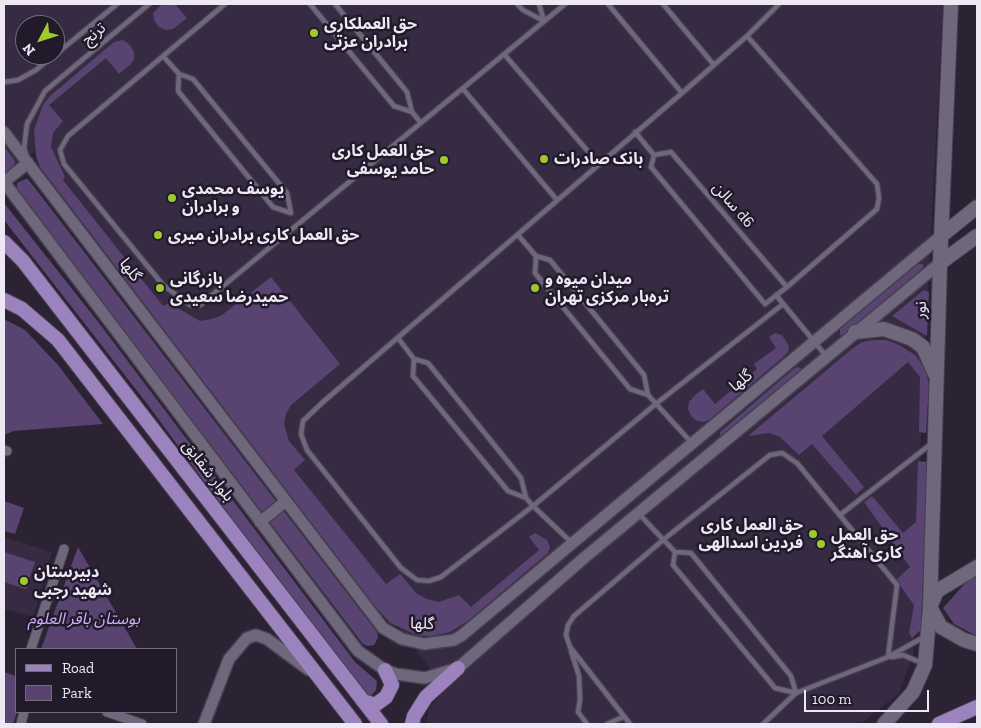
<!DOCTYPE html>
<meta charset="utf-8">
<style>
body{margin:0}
#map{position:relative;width:981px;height:728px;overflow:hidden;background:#2b2334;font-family:"Zilla Slab",serif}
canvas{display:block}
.frame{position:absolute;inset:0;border:5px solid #ede8f4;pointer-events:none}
.legend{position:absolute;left:15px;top:648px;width:162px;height:65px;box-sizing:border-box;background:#211a2a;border:1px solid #736c7b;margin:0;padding:6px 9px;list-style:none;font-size:15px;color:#ede8f4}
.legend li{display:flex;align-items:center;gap:10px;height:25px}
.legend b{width:25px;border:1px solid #736c7b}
.north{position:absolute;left:15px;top:15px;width:50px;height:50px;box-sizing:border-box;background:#211a2a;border:1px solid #736c7b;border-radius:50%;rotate:230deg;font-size:14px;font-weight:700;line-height:20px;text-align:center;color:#ede8f4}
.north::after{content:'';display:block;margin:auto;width:18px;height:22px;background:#9fca2e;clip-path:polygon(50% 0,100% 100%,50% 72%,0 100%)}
.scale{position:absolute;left:804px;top:690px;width:125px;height:22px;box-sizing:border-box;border:2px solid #ede8f4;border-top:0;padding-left:6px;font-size:15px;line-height:18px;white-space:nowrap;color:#ede8f4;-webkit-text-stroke:4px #211a2a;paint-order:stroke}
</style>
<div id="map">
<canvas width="981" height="728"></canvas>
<div class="frame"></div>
<ul class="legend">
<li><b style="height:6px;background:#9d83be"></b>Road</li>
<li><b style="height:14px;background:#584371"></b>Park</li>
</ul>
<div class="north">N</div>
<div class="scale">100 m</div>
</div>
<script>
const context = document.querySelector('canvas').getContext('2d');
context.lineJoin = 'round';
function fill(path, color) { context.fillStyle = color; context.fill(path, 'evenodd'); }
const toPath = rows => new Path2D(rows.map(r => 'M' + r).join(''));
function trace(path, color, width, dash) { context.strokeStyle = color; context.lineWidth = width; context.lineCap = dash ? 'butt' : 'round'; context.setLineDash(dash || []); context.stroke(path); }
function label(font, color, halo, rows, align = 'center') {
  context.font = font + ' "Zilla Slab","Noto Sans Arabic",serif'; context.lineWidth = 5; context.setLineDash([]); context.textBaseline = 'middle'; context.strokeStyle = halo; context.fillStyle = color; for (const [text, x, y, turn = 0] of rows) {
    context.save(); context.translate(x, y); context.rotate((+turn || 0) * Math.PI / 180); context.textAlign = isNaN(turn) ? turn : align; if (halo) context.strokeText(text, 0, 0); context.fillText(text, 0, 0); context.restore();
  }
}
fill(toPath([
 [4,4,943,4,922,399,914,652,899,693,860,724,426,724,429,710,445,688,36,150,4,177],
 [25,25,55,25,55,55,25,55],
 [4,537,52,552,33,617,4,609]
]), '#362b43');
fill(toPath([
 [162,4,175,4,187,18,173,29,166,30,159,27,154,20,153,13],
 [123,40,129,44,134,52,134,59,130,65,119,74,106,58,49,105,63,121,53,133,51,147,65,177,63,180,163,306,169,303,200,321,212,319,222,315,271,277,340,364,291,405,286,414,284,424,289,441,305,460,294,470,386,584,400,574,416,593,427,599,439,602,459,595,471,607,539,550,529,537,535,533,547,540,550,547,548,553,469,620,450,632,431,636,417,635,390,623,374,605,40,167,36,156,34,130,43,105,50,96,114,42],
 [4,146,15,161,14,167,7,173,4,173],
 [25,179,28,179,377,632,378,638,374,645,368,646,363,644,17,192,17,183],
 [917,264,923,264,923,270,844,336,840,335,840,329],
 [924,290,929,292,927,336,892,316],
 [4,319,25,330,58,365,103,424,14,431,4,435],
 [775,333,782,335,789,346,788,352,782,358,709,420,703,422,697,421,691,416,688,409,689,402,695,395,703,389,715,404,757,369,754,364,776,348,769,337],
 [874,340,887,340,901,346,915,355,926,370,929,385,926,433,919,432,920,377,908,362,822,436,864,487,856,495,812,444,799,455,780,437,769,433,748,436,853,348,862,342],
 [796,367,801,368,801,372,723,437,720,437,720,432],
 [918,461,927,462,921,630,912,638,909,633,914,605,896,580,910,567,864,502,872,496,903,533,916,522],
 [4,501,24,508,15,534,4,531],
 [78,547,137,649,41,649],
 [4,552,35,562,26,589,4,582],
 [977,576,977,636,954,624,943,608,969,579],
 [4,672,16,676,17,712,13,724,4,724]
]), '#584371');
fill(toPath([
 [4,203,99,323,355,662,377,681,376,690,370,697,314,631,148,405,4,220]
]), '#5c4676');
const service = toPath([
 [225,4,68,136,60,150,64,164,163,285,190,305,200,305,565,4],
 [310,4,394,106,412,112,407,92,335,4],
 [517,4,523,10,544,21,539,4],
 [663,4,714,65],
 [747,36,779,4],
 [504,54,598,163],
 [55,55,117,4],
 [163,56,179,74,193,79,287,193,291,213,273,207,178,91,179,74],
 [4,82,18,80,36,70,54,55],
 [463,89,557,200],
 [412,112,421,123],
 [635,132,654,155],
 [26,154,24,148,27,124,45,91,149,4],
 [654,155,651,167,765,304,787,287,877,209,879,198,877,184,747,36,682,93],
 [654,155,671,152,787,287],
 [518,235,536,256,550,260,644,375,648,395,630,389,535,273,536,256],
 [776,295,826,356],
 [398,338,414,359,428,363,521,478,526,498,508,491,413,376,414,359],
 [648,395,691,442],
 [526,498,533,506,657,403,783,304],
 [639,514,675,552,691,553,791,676,796,693,775,688,673,565,675,552],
 [840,515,931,444],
 [571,542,533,506,441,577,429,581,417,580,401,568,307,450,301,434,303,421,323,402,682,93,608,4],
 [571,651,579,676,580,699,578,712,587,724],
 [892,657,903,655,922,663],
 [607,724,623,717],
 [630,724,570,647,566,635,568,625,574,616,663,540,770,455,782,453,797,463,897,585,888,657],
 [763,724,796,693,888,657,924,637]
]);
const minor = toPath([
 [4,450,7,451],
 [31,649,64,549],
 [107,712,142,724],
 [21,724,24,712]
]);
const tertiary = toPath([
 [4,132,383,628,402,639,424,644,454,640,461,636,941,236],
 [4,182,358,651,385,670,396,674,425,678,458,668,584,558,940,263],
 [4,182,28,163],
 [260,522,286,501],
 [204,724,229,659,247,638,256,635,267,639,309,670]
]);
const secondary = toPath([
 [941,236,977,207],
 [940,263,977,236],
 [855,332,884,329,912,339,923,347,935,374],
 [977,567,937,591,930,607,941,627,964,640,977,644],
 [884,724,913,692,925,665,930,607,940,263,951,4]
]);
const primary = toPath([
 [4,242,23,261,381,724],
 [4,300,22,309,58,340,355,724],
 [363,701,375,705,386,697,392,685,385,670],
 [412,724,414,716,426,697,458,668],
 [939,724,977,707]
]);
trace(service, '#474150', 7);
trace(minor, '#474150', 11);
trace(tertiary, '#474150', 14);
trace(secondary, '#474150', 16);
trace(primary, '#474150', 16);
trace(service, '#6f677b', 4.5);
trace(minor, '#6f677b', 9);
trace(tertiary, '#6f677b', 11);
trace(secondary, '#6f677b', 14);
trace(primary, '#9d83be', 14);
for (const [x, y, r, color] of [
 [314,33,5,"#9fca2e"],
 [544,159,5,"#9fca2e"],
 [444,160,5,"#9fca2e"],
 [172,198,5,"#9fca2e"],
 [158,235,5,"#9fca2e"],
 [160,288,5,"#9fca2e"],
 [535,288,5,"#9fca2e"],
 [813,534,5,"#9fca2e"],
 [821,544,5,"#9fca2e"],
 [24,581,5,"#9fca2e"]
]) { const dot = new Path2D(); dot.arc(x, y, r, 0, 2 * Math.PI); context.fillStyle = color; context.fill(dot); trace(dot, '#211a2a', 2); }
label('bold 16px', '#ede8f4', '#211a2a', [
 ["حق العملکاری",324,24],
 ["برادران عزتی",324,42],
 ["حق العمل کاری",434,151,"right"],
 ["حامد یوسفی",434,169,"right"],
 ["بانک صادرات",554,159],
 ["یوسف محمدی",182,189],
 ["و برادران",182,207],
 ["حق العمل کاری برادران میری",168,235],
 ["بازرگانی",170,279],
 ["حمیدرضا سعیدی",170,297],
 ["میدان میوه و",545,279],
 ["تره‌بار مرکزی تهران",545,297],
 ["حق العمل کاری",803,525,"right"],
 ["فردین اسدالهی",803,543,"right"],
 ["حق العمل",831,535],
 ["کاری آهنگر",831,553],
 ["دبیرستان",34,572],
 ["شهید رجبی",34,590]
], 'left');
label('16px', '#ede8f4', '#211a2a', [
 ["ترنج",94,34,-40],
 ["سالن d6",733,205,49],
 ["گلها",130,270,53],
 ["نور",921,310,-88],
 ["گلها",741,381,-40],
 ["بلوار شقایق",208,471,52],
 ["گلها",422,624,3]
]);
label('italic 16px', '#cfadf8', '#211a2a', [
 ["بوستان باقر العلوم",84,619]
]);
</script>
